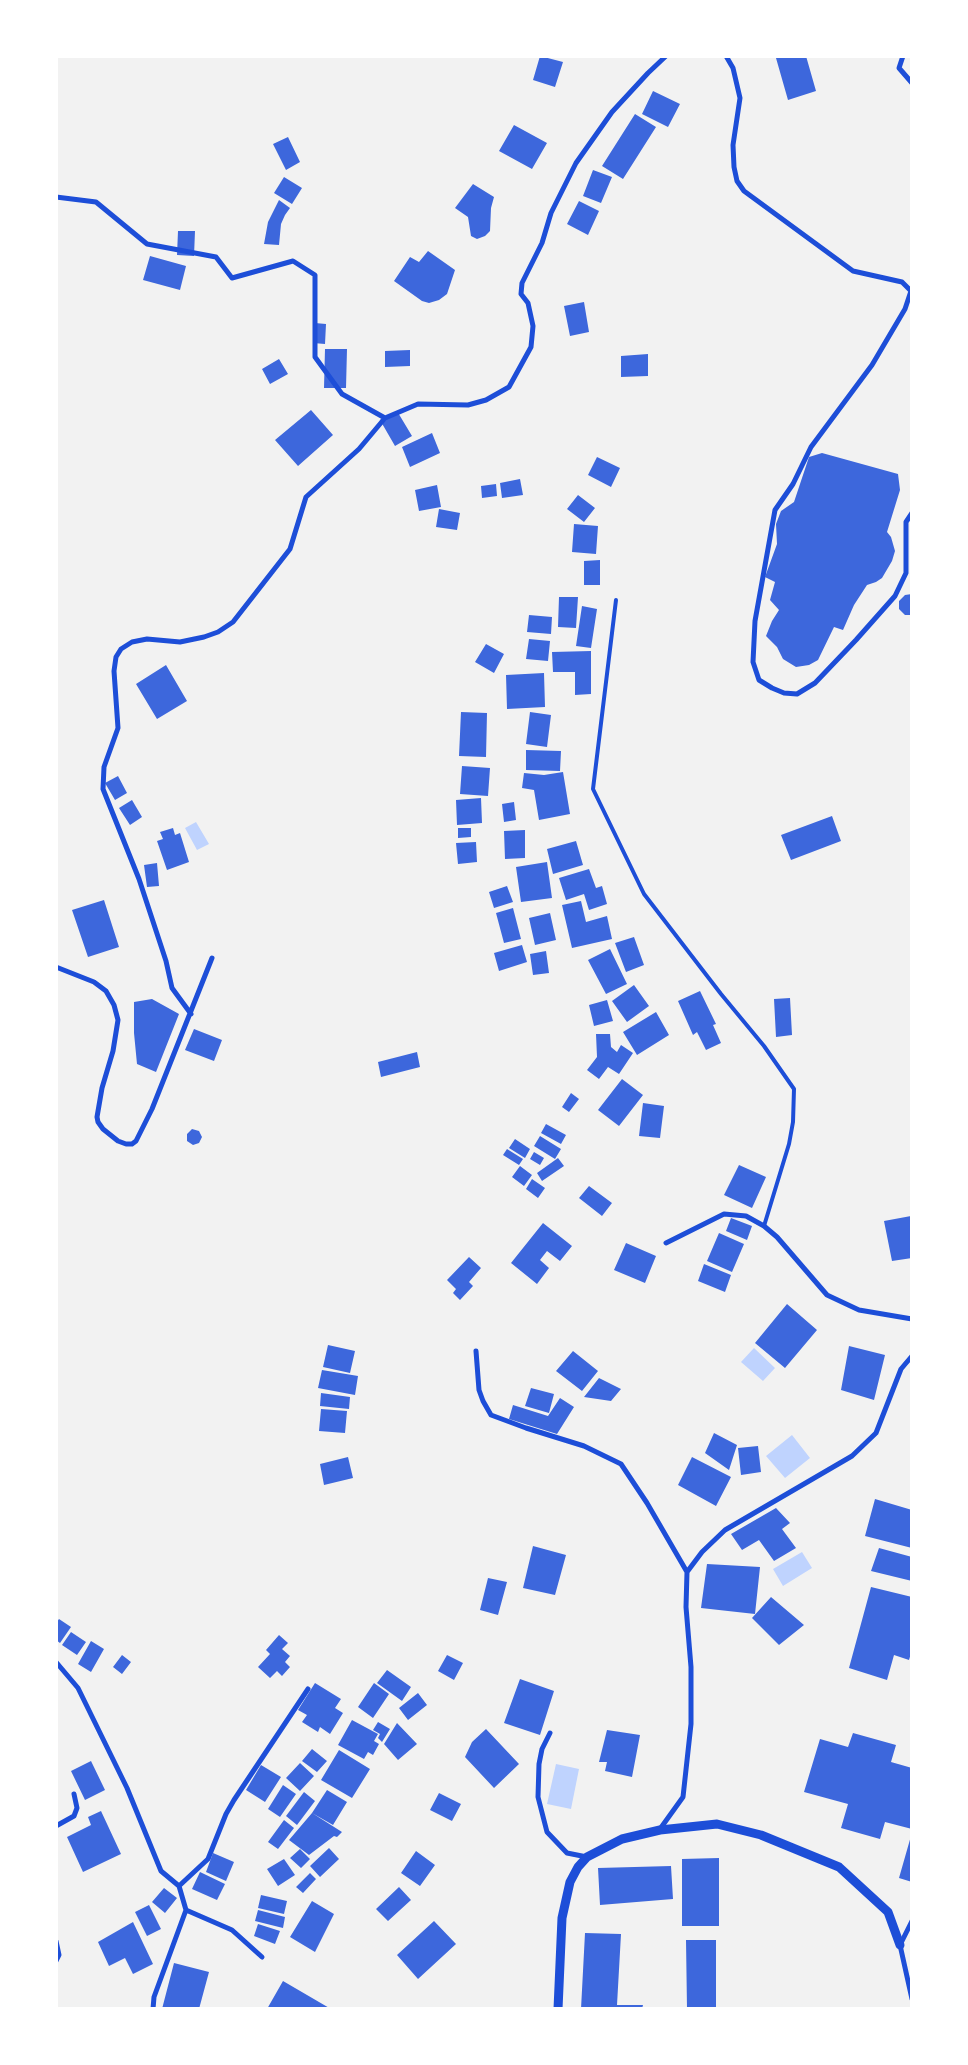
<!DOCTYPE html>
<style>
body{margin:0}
#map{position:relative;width:968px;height:2065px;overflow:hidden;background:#f2f2f2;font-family:Poppins,sans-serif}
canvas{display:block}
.frame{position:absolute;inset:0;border:58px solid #fff;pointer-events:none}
</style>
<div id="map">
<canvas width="968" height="2065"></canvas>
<div class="frame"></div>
</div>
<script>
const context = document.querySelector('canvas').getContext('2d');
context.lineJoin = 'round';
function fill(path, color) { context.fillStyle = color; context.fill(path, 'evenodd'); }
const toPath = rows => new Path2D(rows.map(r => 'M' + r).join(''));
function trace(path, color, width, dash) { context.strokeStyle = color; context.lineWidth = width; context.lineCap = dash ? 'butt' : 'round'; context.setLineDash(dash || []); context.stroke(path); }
fill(toPath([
 [196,822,209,844,197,850,185,828],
 [754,1348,775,1368,763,1381,741,1362],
 [792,1435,810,1458,785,1478,766,1456],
 [802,1552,812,1568,783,1586,773,1569],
 [556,1764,579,1769,571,1809,547,1804]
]), '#bfd3fe');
fill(toPath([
 [540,56,563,62,555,87,533,80],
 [781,56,806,56,816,91,788,100,776,58],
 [653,91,680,104,668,127,642,114],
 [635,114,656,127,623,179,602,166],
 [514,125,547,143,532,169,499,151],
 [288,137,300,162,286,170,273,144],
 [593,170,612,177,601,203,583,196],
 [284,177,302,188,292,204,274,193],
 [473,184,494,197,491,208,490,231,485,236,477,239,471,236,468,217,455,208],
 [279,200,290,208,285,215,281,224,279,245,264,244,268,222],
 [579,201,599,211,588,235,567,224],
 [178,231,195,231,194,256,177,255],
 [428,251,455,270,447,294,439,300,429,303,422,301,394,281,410,257,419,262],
 [150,256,186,266,180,290,143,280],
 [584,302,589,332,570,336,564,306],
 [315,323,326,324,325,344,313,343],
 [325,349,347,349,346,388,324,388],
 [410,350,410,366,385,367,385,351],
 [648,354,648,376,621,377,621,356],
 [279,359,288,374,270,384,262,369],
 [311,410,333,435,298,466,275,440],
 [397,411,412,436,395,446,380,420],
 [432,433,440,453,410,467,402,447],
 [822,453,898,474,900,490,887,532,891,537,895,551,892,561,882,578,876,582,867,585,854,605,843,630,834,627,818,660,809,665,796,667,783,659,777,647,766,636,772,621,779,610,770,600,775,582,765,577,777,544,776,524,781,511,794,502,809,457],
 [597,457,620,468,611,487,588,475],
 [520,479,523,495,502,498,500,483],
 [496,484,497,496,482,498,481,486],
 [437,485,441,507,419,511,415,490],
 [578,495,595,508,584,522,567,509],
 [439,509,460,513,457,530,436,527],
 [574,524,598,526,596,554,572,552],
 [600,560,600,585,584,585,584,561],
 [912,594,912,615,905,615,899,609,899,601,905,595],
 [559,597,578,597,576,628,558,627],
 [582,606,597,609,591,648,576,646],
 [529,615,552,617,551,634,527,632],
 [529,639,550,641,548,661,526,659],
 [486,644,504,654,494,673,475,662],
 [591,651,591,694,575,695,575,672,553,672,552,652],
 [166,665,187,701,157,719,136,684],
 [544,673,545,707,507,709,506,675],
 [461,712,487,713,486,757,459,756],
 [530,712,551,715,547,747,526,744],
 [526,750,561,751,560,771,526,770],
 [462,766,490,768,488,796,460,794],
 [563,772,570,814,539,820,534,790,522,788,524,773,544,775],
 [118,776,127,793,115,800,105,783],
 [481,798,482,823,457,825,456,800],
 [132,800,142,817,130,825,119,808],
 [514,802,516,820,504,822,502,804],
 [832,816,841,841,791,860,781,835],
 [173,828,175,835,180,833,189,862,167,870,157,841,163,839,160,832],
 [458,828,471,828,471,837,458,838],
 [525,830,525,858,505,859,504,831],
 [576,841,583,865,553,874,547,849],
 [476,842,477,862,458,864,456,843],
 [547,862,552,898,521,902,516,867],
 [157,863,159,886,147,887,144,865],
 [589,869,596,888,602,886,607,904,589,910,584,894,566,900,559,878],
 [507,886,513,902,494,908,489,892],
 [104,900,119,947,88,957,72,910],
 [581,901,586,922,607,916,612,939,572,948,562,905],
 [513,908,521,939,504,943,496,913],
 [550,913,556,940,535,945,529,918],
 [634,937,644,965,626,972,615,943],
 [522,945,527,962,499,971,494,953],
 [610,949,627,984,606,994,588,960],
 [546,951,549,973,533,975,530,954],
 [634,985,649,1006,627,1022,612,1001],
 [700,991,716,1024,713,1025,721,1043,706,1050,697,1032,693,1035,678,1001],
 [790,998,792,1035,776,1037,774,999],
 [152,999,179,1014,156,1072,137,1064,134,1033,134,1002],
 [607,1000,613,1021,594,1026,589,1005],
 [656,1012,669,1035,637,1055,623,1032],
 [194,1029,222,1040,214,1061,185,1050],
 [596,1034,610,1034,611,1047,617,1052,621,1045,633,1053,619,1074,608,1067,599,1079,587,1070,597,1057],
 [417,1052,420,1067,381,1077,378,1062],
 [622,1079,643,1095,619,1126,598,1110],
 [571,1093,579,1099,569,1112,562,1107],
 [643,1103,664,1106,660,1138,639,1136],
 [546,1124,566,1135,561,1144,541,1133],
 [192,1129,199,1131,202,1137,199,1143,193,1145,187,1141,187,1134],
 [540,1136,561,1149,555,1159,534,1146],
 [515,1139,530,1149,525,1158,509,1148],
 [507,1149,523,1159,519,1165,503,1155],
 [534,1152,544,1158,540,1165,530,1159],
 [558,1158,564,1166,542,1181,537,1173],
 [739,1165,766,1177,752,1208,724,1195],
 [520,1166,532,1175,524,1186,512,1177],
 [532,1179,545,1188,538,1198,526,1189],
 [589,1186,612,1203,602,1216,579,1198],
 [911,1216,912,1258,892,1261,884,1221],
 [731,1218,752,1226,747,1240,726,1231],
 [543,1223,572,1246,560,1261,547,1251,540,1260,549,1268,537,1284,511,1263],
 [719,1233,744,1244,732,1272,707,1261],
 [626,1243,656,1256,645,1283,614,1270],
 [469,1257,481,1268,469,1282,473,1286,460,1300,453,1293,456,1289,447,1280],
 [704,1264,731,1275,725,1292,698,1281],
 [787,1304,817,1330,785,1368,755,1343],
 [328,1345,355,1351,350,1373,323,1367],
 [849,1346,885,1355,874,1400,841,1390],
 [573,1351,598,1371,582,1391,556,1371],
 [322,1370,358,1376,355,1395,318,1388],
 [599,1378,621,1389,611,1401,584,1397],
 [531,1388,554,1394,549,1413,525,1406],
 [321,1393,350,1397,349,1409,320,1406],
 [560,1398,574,1407,557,1434,509,1419,513,1405,548,1416],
 [321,1409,347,1411,345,1433,319,1431],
 [714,1433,737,1445,729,1470,705,1453],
 [758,1446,761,1472,741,1475,738,1448],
 [348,1457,353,1478,324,1485,320,1464],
 [692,1457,731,1477,716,1506,678,1485],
 [875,1499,912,1510,912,1548,865,1536],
 [776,1508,790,1523,782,1529,796,1548,774,1561,759,1540,742,1550,731,1534],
 [533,1546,566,1555,555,1595,523,1588],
 [879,1548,912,1557,912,1581,871,1571],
 [707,1564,760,1567,755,1614,701,1608],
 [488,1578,507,1582,498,1615,480,1610],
 [871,1587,912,1597,912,1650,909,1660,894,1655,887,1680,849,1668],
 [771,1597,804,1625,779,1645,752,1618],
 [59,1619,71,1627,60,1643,56,1640,56,1623],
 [71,1632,86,1642,77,1655,62,1645],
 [279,1635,288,1643,282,1649,290,1656,285,1662,290,1667,282,1676,277,1671,270,1678,258,1667,270,1654,266,1650],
 [91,1641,104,1649,91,1672,78,1664],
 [122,1655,131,1662,122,1674,113,1667],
 [447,1655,463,1663,454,1680,438,1671],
 [387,1670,411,1687,402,1701,377,1683],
 [520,1679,554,1691,540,1735,504,1723],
 [315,1683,341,1699,335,1708,343,1713,330,1734,320,1727,318,1732,302,1722,307,1715,298,1710],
 [374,1683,389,1694,373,1718,358,1707],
 [418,1693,427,1705,408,1720,399,1708],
 [352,1720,378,1734,374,1741,379,1744,373,1755,368,1752,364,1759,338,1745],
 [378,1722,390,1729,382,1742,378,1738,380,1734,373,1730],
 [397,1723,417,1744,398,1760,384,1744],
 [486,1729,519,1764,494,1788,465,1757,472,1742],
 [607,1730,640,1735,632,1777,605,1771,607,1762,599,1762],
 [853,1733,896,1745,891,1762,912,1768,912,1829,885,1822,880,1839,841,1828,848,1804,804,1792,820,1739,848,1747],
 [312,1749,327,1761,317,1772,302,1761],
 [339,1750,370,1769,352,1798,321,1780],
 [91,1761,105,1790,85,1800,71,1771],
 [300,1763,314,1776,300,1791,286,1778],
 [261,1765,281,1777,265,1802,246,1790],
 [283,1785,296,1794,280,1817,268,1809],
 [327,1790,347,1802,333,1825,312,1813],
 [304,1792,315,1801,297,1825,286,1816],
 [439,1793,461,1804,452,1821,430,1810],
 [101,1811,121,1854,83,1872,67,1837,91,1825,88,1817],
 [312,1813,342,1832,337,1837,334,1836,309,1855,289,1840],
 [284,1820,294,1828,278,1849,268,1842],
 [911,1836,912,1836,912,1882,899,1878],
 [329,1848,339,1859,320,1877,310,1866],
 [300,1849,310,1859,301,1868,290,1858],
 [416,1851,435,1865,420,1886,401,1873],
 [213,1853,234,1862,226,1881,206,1872],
 [719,1858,719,1926,682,1926,682,1859],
 [284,1859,295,1875,278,1886,267,1869],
 [671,1866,673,1899,600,1905,598,1868],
 [200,1872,225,1884,217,1900,192,1889],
 [310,1873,316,1879,303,1893,296,1887],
 [399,1887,411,1900,388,1921,376,1909],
 [164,1888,177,1898,165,1913,152,1902],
 [261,1895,287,1901,284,1914,258,1908],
 [312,1901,334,1914,315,1952,290,1937],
 [149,1905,161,1929,147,1936,135,1912],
 [258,1910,285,1917,283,1928,255,1921],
 [434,1921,456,1944,418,1979,397,1955],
 [133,1922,153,1964,133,1974,125,1958,109,1966,98,1942],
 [258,1924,280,1931,275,1944,254,1936],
 [585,1933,621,1934,617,2005,643,2005,642,2009,581,2009],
 [686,1940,716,1940,716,2009,687,2009],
 [174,1963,209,1972,199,2009,162,2009],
 [283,1981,331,2009,267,2009]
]), '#3d67dc');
trace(toPath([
 [616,600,593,789,644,894,721,994,764,1046,794,1089,793,1122,789,1144,764,1226]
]), '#1d4ed8', 4);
trace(toPath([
 [726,56,733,68,740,98,733,145,734,167,737,181,744,191,853,271,902,282,911,291,905,309,872,365,811,447,793,484,775,510,755,621,753,662,759,680,772,688,784,693,797,694,815,683,856,640,895,596,906,573,906,522,912,513],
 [903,56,899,68,912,83],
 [56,197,96,202,147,244,216,257,232,278,293,261,315,275,315,357,342,394,385,418],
 [56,967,94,982,106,991,114,1005,118,1020,113,1051,102,1088,97,1117,98,1122,103,1129,118,1141,126,1144,132,1144,136,1141,152,1109,212,958],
 [191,1014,172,988,166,961,139,879,103,789,104,767,118,728,114,671,116,657,121,649,132,642,147,639,180,642,204,637,218,632,233,622,290,549,306,497,359,449,385,418,418,404,468,405,486,400,509,387,531,347,533,326,528,303,521,294,522,283,542,243,551,213,576,163,612,112,648,73,666,56],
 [666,1243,724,1214,746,1216,764,1226,777,1237,827,1295,859,1310,912,1319],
 [476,1351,479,1390,483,1401,491,1415,526,1428,584,1446,621,1464,647,1503,687,1572],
 [56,1662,78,1688,127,1788,161,1871,179,1886,186,1910,232,1930,262,1957],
 [550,1733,542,1749,539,1764,538,1797,547,1832,567,1853,587,1857],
 [56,1826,74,1816,77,1808,74,1794],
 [660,1829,683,1797,691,1724,691,1667,686,1607,687,1572,702,1552,725,1530,852,1456,876,1433,901,1369,912,1356],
 [179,1886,208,1859,226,1814,234,1800,308,1689],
 [912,1921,900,1945,912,1999],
 [56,1941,59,1955,56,1961],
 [153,2009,154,1997,186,1910]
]), '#1d4ed8', 5);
trace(toPath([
 [558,2009,562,1918,570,1882,578,1867,587,1857,622,1839,660,1830,717,1824,761,1835,839,1867,888,1912,900,1945]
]), '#1d4ed8', 9);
</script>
